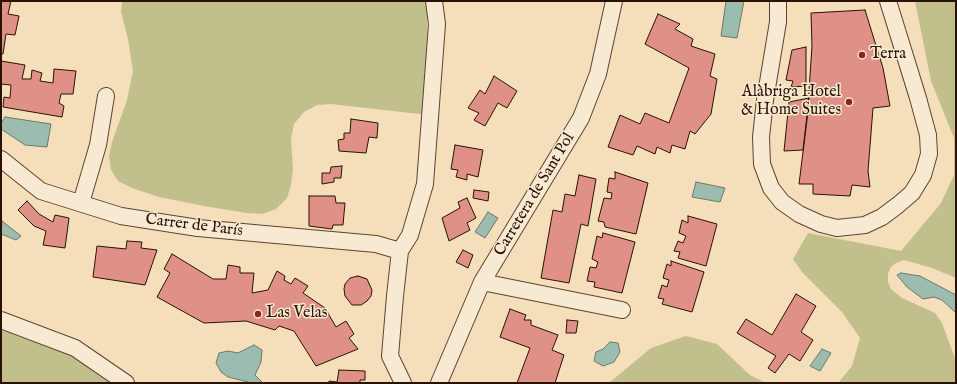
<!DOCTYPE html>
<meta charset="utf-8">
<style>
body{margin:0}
#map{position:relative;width:957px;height:384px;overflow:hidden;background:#f5deba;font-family:"IM FELL English",serif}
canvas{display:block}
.frame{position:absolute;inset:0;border:2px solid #2a1104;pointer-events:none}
</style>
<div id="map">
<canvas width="957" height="384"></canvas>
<div class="frame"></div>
</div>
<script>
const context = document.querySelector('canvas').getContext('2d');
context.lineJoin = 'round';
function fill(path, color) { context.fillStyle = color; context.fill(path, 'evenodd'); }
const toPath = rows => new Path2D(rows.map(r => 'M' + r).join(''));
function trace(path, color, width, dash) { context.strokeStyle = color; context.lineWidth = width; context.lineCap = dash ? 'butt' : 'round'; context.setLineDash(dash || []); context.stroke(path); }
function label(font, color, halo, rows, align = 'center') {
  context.font = font + ' "IM FELL English",serif'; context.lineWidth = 3; context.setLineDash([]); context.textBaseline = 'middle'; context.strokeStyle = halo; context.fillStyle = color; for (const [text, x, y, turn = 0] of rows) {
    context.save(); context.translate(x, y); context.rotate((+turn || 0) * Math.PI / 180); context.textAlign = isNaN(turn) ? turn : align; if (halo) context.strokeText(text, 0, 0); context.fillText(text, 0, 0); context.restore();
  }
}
fill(toPath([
 [122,1,427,1,429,7,427,21,428,115,331,104,317,105,304,112,294,124,291,139,293,169,291,185,287,198,276,209,262,214,247,213,204,206,159,197,132,188,118,181,111,170,109,156,112,142,127,100,133,71,128,39,121,12],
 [915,1,956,1,956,278,932,268,904,260,896,263,891,267,888,274,888,282,891,289,902,298,935,313,942,323,956,361,956,383,838,383,852,366,860,338,842,312,802,272,793,259,808,233,901,251,941,203,954,175,954,138,931,81],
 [1,327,72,354,115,383,1,383],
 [686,336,717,344,750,375,766,383,609,383,651,348]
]), '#c1c08c');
const water = toPath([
 [726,1,744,1,737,38,721,36,726,1],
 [5,117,51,124,47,147,25,145,1,129,1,123,5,117],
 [696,182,725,188,720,202,692,197,696,182],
 [488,212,498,218,485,238,475,232,488,212],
 [2,221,21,236,16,240,1,234,2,221],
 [901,273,920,276,956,295,956,313,942,300,934,297,923,299,907,287,897,275,901,273],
 [610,342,618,343,620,352,614,362,603,366,594,361,596,352,603,349,610,342],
 [254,345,262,350,261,362,255,375,263,383,252,383,228,377,221,372,216,363,219,353,228,351,238,353,254,345],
 [822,349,831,353,820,371,810,366,822,349]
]);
fill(water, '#9cbcb0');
trace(water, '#6e786b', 1);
const building = toPath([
 [1,1,11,1,8,14,19,16,15,35,6,34,3,54,1,54,1,1],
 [865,10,883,68,890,106,873,108,868,171,870,187,852,185,850,196,813,194,813,184,799,184,807,120,812,46,811,13,865,10],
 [658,14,680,24,675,29,693,39,691,46,715,54,710,76,717,79,711,114,695,134,690,131,685,149,672,145,670,153,657,147,655,154,637,146,633,155,608,147,620,115,640,124,645,113,669,123,689,68,645,44,658,14],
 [806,47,806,86,791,87,793,81,786,80,792,50,806,47],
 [1,61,25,65,22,79,31,79,32,70,42,73,40,81,53,83,54,69,76,71,73,94,61,94,59,103,64,106,62,117,3,107,4,97,10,98,11,85,1,84,1,61],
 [494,76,517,91,507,108,498,103,485,126,474,120,479,113,468,108,480,90,485,94,494,76],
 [809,98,803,150,784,151,789,102,809,98],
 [351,119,378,123,377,138,369,137,366,153,339,151,338,140,344,139,344,133,350,133,351,119],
 [455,145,483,150,478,177,467,174,467,180,456,177,458,170,451,169,455,145],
 [342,166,341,178,334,178,334,182,322,184,322,173,330,173,331,167,342,166],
 [615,172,648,183,636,234,605,227,604,222,598,221,604,198,611,199,612,193,607,192,609,178,615,179,615,172],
 [579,175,596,179,588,226,581,224,569,283,541,278,553,210,562,212,565,194,575,196,579,175],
 [474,190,489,192,488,201,473,198,474,190],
 [309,196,335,196,336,203,345,203,343,225,333,225,332,229,309,226,309,196],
 [467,198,476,218,467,223,470,230,449,241,442,218,460,208,458,202,467,198],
 [27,201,39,214,53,222,55,215,69,218,65,248,43,245,46,231,34,226,18,210,27,201],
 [688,216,717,224,706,266,678,258,680,252,674,251,678,241,683,243,686,236,679,233,682,220,688,223,688,216],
 [603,233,635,242,622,293,594,287,595,282,587,281,590,267,596,268,598,262,592,259,597,236,602,238,603,233],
 [127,241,142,242,141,248,157,250,145,285,93,277,97,246,126,249,127,241],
 [463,250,473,255,468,268,456,262,463,250],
 [172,254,213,279,226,279,228,265,240,267,240,273,254,273,252,293,268,290,277,271,285,276,284,280,291,284,295,278,308,286,303,293,325,308,336,327,346,321,354,334,349,338,358,349,316,366,294,331,279,326,275,330,246,321,204,323,157,297,170,273,164,269,172,254],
 [671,261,704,272,692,312,662,304,664,299,658,298,662,285,667,287,669,280,663,278,667,264,671,266,671,261],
 [358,276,367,279,372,290,371,296,367,301,361,305,352,305,345,296,344,289,345,284,350,278,358,276],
 [796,294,816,306,801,332,813,340,800,361,789,354,775,373,768,368,776,356,737,333,746,319,772,335,796,294],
 [510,309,526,315,524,320,531,320,531,325,558,335,552,350,564,355,555,383,517,383,530,348,500,337,510,309],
 [567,320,578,321,576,333,566,333,567,320],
 [339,370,365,371,365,380,360,380,360,383,329,383,329,381,337,382,339,370]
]);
fill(building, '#df9188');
trace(building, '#2a1104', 1);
const street = toPath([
 [778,1,778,22,765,100,761,137,762,164,771,188,782,202,799,214,821,224,837,228,865,225,882,217,898,205,912,193,923,175,929,154,928,135,918,98,888,1],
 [1,159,41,191,121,216,198,228,376,244,400,251],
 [81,203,98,145,106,96],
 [482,282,622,310],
 [1,320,75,348,126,383],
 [403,383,390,356,395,296,400,251,410,235,425,184,437,24,434,1],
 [439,383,482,282,581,118,598,74,614,1]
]);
trace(street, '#5d4432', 18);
trace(street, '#f8ead2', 16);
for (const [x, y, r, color] of [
 [862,55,4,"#8f2418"],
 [849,102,4,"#8f2418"],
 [258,314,4,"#8f2418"]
]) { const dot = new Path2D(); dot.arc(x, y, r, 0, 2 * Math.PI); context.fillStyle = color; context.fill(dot); trace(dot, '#f8ead2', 1.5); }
label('16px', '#2a1104', '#f8ead2', [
 ["Terra",870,55],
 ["Alàbriga Hotel",841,93,"right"],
 ["& Home Suites",841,111,"right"],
 ["Las Velas",266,314]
], 'left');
label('16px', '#2a1104', '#f8ead2', [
 ["Carretera de Sant Pol",535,195,-59],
 ["Carrer de París",194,226,7]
]);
</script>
